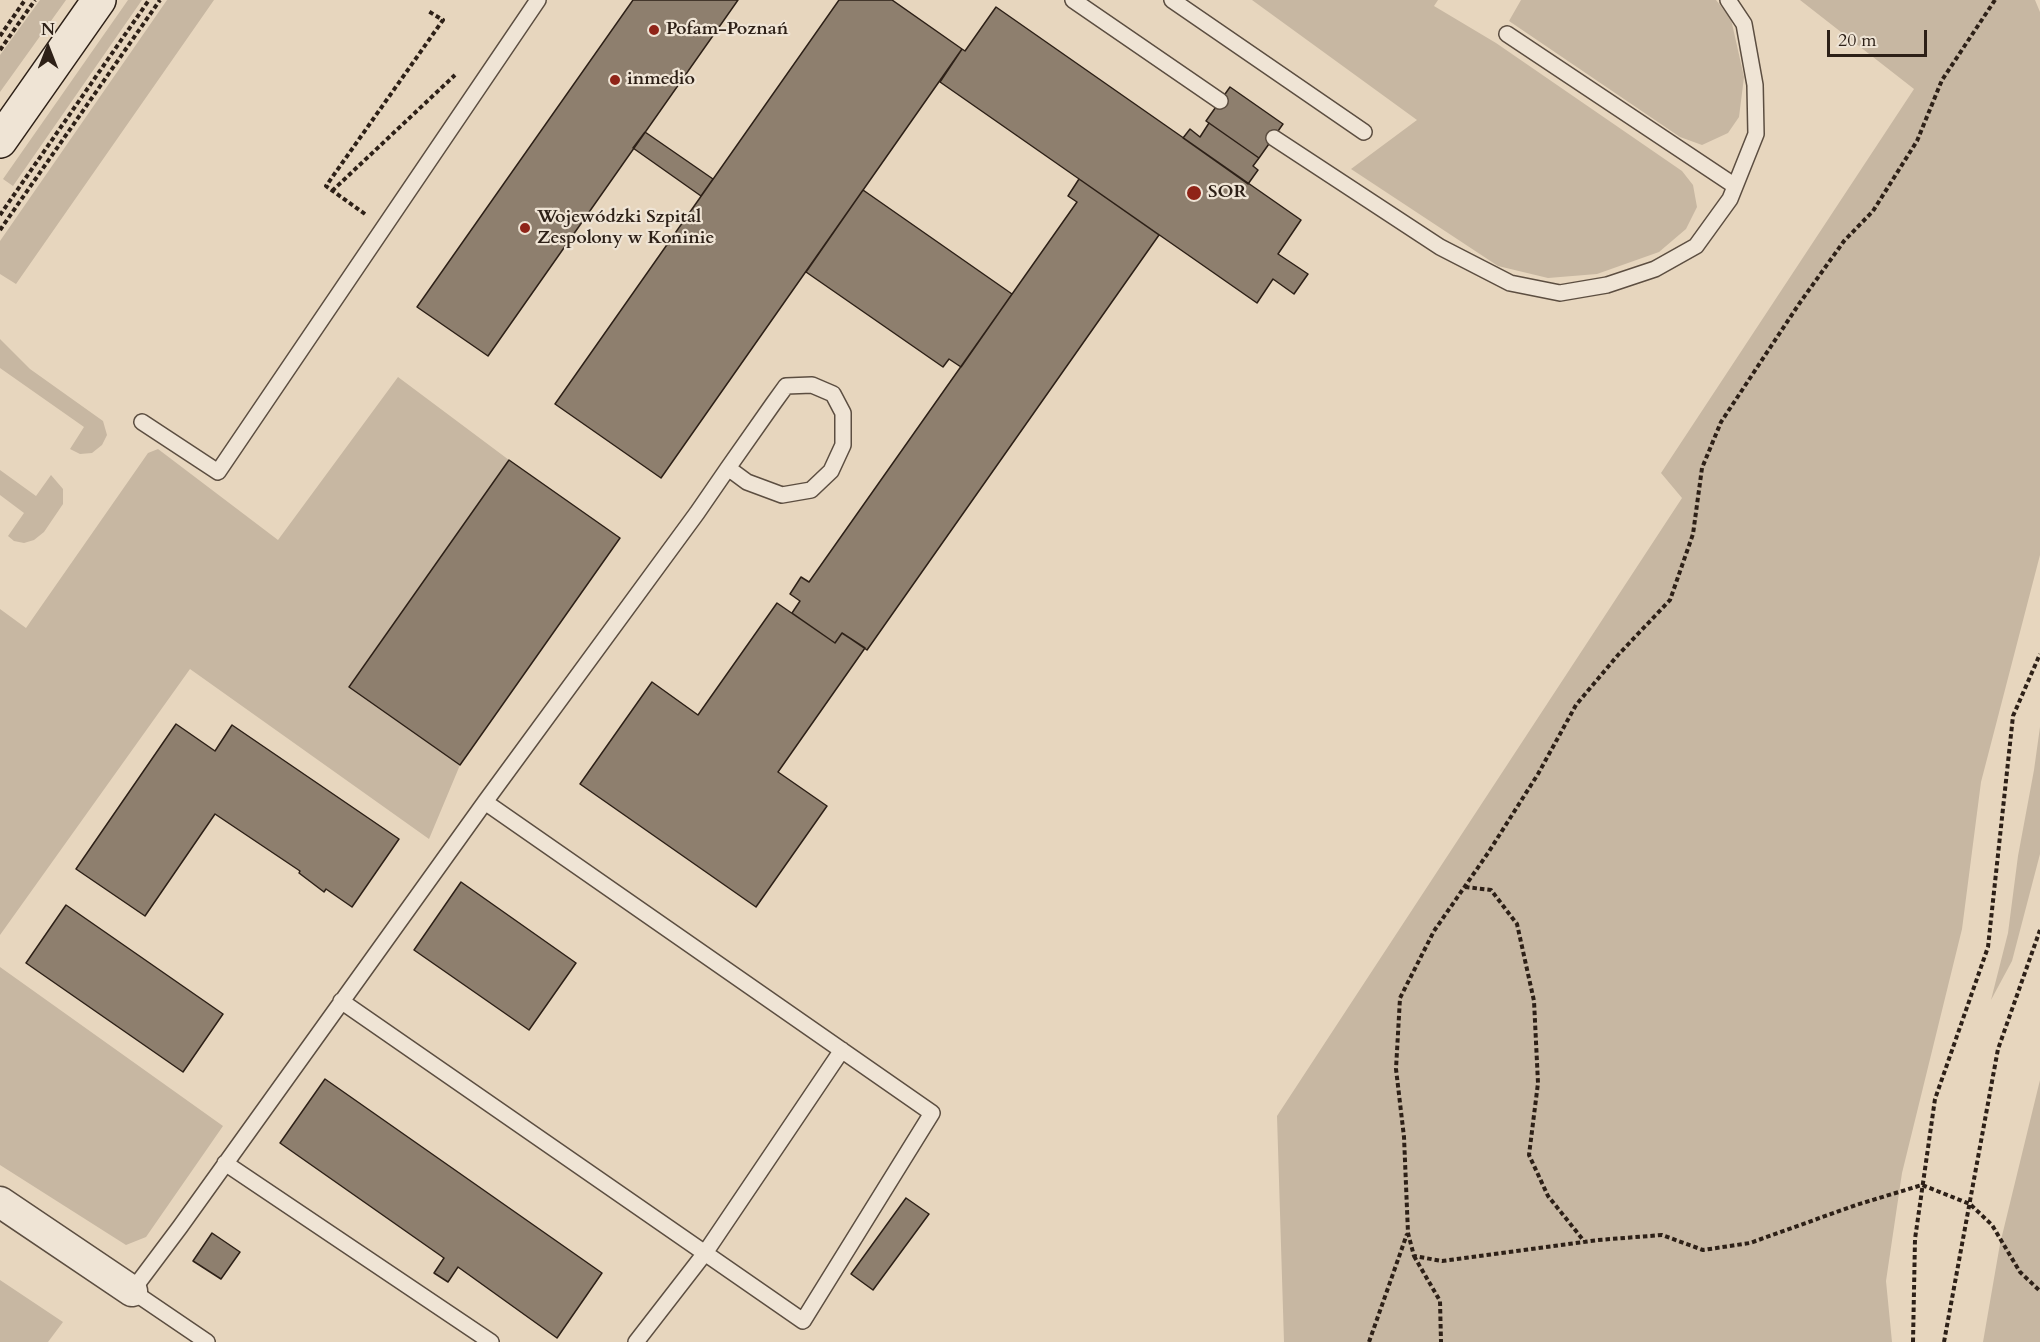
<!DOCTYPE html>
<meta charset="utf-8">
<style>
body{margin:0}
#map{position:relative;width:2040px;height:1342px;overflow:hidden;background:#e7d6be;font-family:Cardo,serif}
canvas{display:block}
.north{position:absolute;left:18px;top:18px;width:60px;height:60px;-webkit-text-stroke:4px #efe4d5;paint-order:stroke;rotate:0deg;font-size:16px;font-weight:700;line-height:24px;text-align:center;color:#2d2017}
.north::after{content:'';display:block;margin:auto;width:21px;height:27px;background:#2d2017;clip-path:polygon(50% 0,100% 100%,50% 72%,0 100%)}
.scale{position:absolute;left:1827px;top:30px;width:100px;height:27px;box-sizing:border-box;border:3px solid #2d2017;border-top:0;padding-left:8px;font-size:18px;line-height:21px;white-space:nowrap;color:#2d2017;-webkit-text-stroke:4px #efe4d5;paint-order:stroke}
</style>
<div id="map">
<canvas width="2040" height="1342"></canvas>
<div class="north">N</div>
<div class="scale">20 m</div>
</div>
<script>
const context = document.querySelector('canvas').getContext('2d');
context.lineJoin = 'round';
function fill(path, color) { context.fillStyle = color; context.fill(path, 'evenodd'); }
const toPath = rows => new Path2D(rows.map(r => 'M' + r).join(''));
function trace(path, color, width, dash) { context.strokeStyle = color; context.lineWidth = width; context.lineCap = dash ? 'butt' : 'round'; context.setLineDash(dash || []); context.stroke(path); }
function label(font, color, halo, rows, align = 'center') {
  context.font = font + ' Cardo,serif'; context.lineWidth = 4.5; context.setLineDash([]); context.textBaseline = 'middle'; context.strokeStyle = halo; context.fillStyle = color; for (const [text, x, y, turn = 0] of rows) {
    context.save(); context.translate(x, y); context.rotate((+turn || 0) * Math.PI / 180); context.textAlign = isNaN(turn) ? turn : align; if (halo) context.strokeText(text, 0, 0); context.fillText(text, 0, 0); context.restore();
  }
}
fill(toPath([
 [40,0,66,0,0,92,0,55],
 [128,0,142,0,13,186,3,179],
 [167,0,214,0,16,284,0,274,0,241],
 [1252,0,1438,0,1434,6,1496,43,1682,171,1693,185,1697,207,1686,229,1659,252,1597,274,1548,278,1498,266,1351,169,1417,120],
 [1521,0,1716,0,1731,19,1744,77,1739,117,1728,133,1702,145,1680,137,1509,21],
 [1800,0,2035,0,2040,12,2040,555,1981,782,1962,929,1902,1173,1886,1281,1892,1342,1284,1342,1277,1116,1682,498,1661,473,1914,89],
 [0,339,30,369,103,421,107,435,102,445,92,453,80,454,70,449,84,427,0,368],
 [398,377,509,460,349,686,460,765,429,839,190,669,0,935,0,609,26,628,148,453,158,449,278,540],
 [0,470,36,496,51,475,63,489,63,504,44,532,34,540,24,543,14,541,8,536,24,513,0,495],
 [2040,727,2040,854,2012,961,1991,1000,2008,933,2018,856,2034,770],
 [0,967,223,1126,146,1237,126,1245,0,1165],
 [2040,1080,2040,1342,1983,1342,2000,1244],
 [0,1280,63,1322,48,1342,0,1342]
]), '#c7b7a2');
const building = toPath([
 [633,0,738,0,488,356,417,307,633,0],
 [839,0,892,0,962,49,661,478,555,404,839,0],
 [996,7,1301,220,1278,254,1308,274,1294,294,1273,279,1257,303,940,82,962,49,965,51,996,7],
 [1230,87,1283,124,1259,158,1206,121,1230,87],
 [1209,123,1259,158,1253,166,1258,170,1248,184,1183,138,1190,129,1200,137,1209,123],
 [645,132,713,179,701,196,633,148,645,132],
 [1079,179,1159,235,867,650,842,633,835,643,792,613,800,601,790,594,801,577,809,582,1077,202,1068,196,1079,179],
 [863,190,1012,294,961,367,949,359,943,367,806,272,863,190],
 [509,460,620,538,460,765,349,687,509,460],
 [777,603,835,643,842,633,865,648,778,772,827,806,756,907,580,784,652,682,698,715,777,603],
 [176,724,215,751,232,725,399,839,352,907,326,889,324,892,299,873,300,871,215,814,145,916,76,869,176,724],
 [461,882,576,963,529,1030,414,950,461,882],
 [66,905,223,1014,183,1072,26,963,66,905],
 [325,1079,602,1273,557,1338,458,1267,448,1282,434,1273,444,1258,280,1143,325,1079],
 [906,1198,929,1214,873,1290,851,1274,906,1198],
 [212,1233,240,1252,221,1279,193,1261,212,1233]
]);
fill(building, '#8e7f6e');
trace(building, '#2d2017', 1.5);
const lane = toPath([
 [1073,0,1220,101],
 [1172,0,1364,132],
 [1507,34,1735,186],
 [1274,138,1440,247,1510,283,1560,293,1607,285,1655,269,1696,246,1730,199,1756,134,1755,85,1744,24,1728,0],
 [142,422,218,472,538,0],
 [341,1001,803,1321,932,1113,485,802],
 [225,1163,491,1342],
 [207,1342,132,1291,180,1227,485,802,697,513,728,468,773,404,786,386,812,385,833,394,843,413,843,445,831,471,811,490,782,495,747,482,728,468],
 [636,1342,705,1253,842,1050]
]);
const street = toPath([
 [0,1202,132,1291]
]);
const secondary = toPath([
 [0,141,99,0]
]);
trace(lane, '#5c4e41', 18);
trace(street, '#5c4e41', 33);
trace(secondary, '#2d2017', 36);
trace(toPath([
 [1995,0,1942,80,1917,141,1873,211,1844,241,1799,304,1721,422,1702,468,1693,534,1670,600,1618,655,1576,705,1538,774,1488,853,1434,931,1400,998,1396,1069,1404,1137,1408,1233,1414,1256,1442,1261,1598,1240,1662,1235,1703,1250,1750,1243,1856,1205,1922,1185,1970,1204,1992,1225,2020,1272,2040,1291],
 [0,36,25,0],
 [0,50,35,0],
 [332,191,455,75],
 [365,214,326,186,443,20,428,11],
 [0,215,149,0],
 [0,230,160,0],
 [1465,887,1491,890,1517,924,1534,1001,1538,1083,1529,1155,1548,1196,1584,1241],
 [1414,1256,1440,1301,1441,1342],
 [1369,1342,1407,1234],
 [1913,1342,1915,1239,1935,1099,1988,947,2013,716,2040,654],
 [1944,1342,1998,1049,2040,930]
]), '#2d2017', 4, [4.5, 3]);
trace(lane, '#efe4d5', 15);
trace(street, '#efe4d5', 30);
trace(secondary, '#efe4d5', 33);
for (const [x, y, r, color] of [
 [654,30,6,"#8f2418"],
 [615,80,6,"#8f2418"],
 [1194,193,8,"#8f2418"],
 [525,228,6,"#8f2418"]
]) { const dot = new Path2D(); dot.arc(x, y, r, 0, 2 * Math.PI); context.fillStyle = color; context.fill(dot); trace(dot, '#efe4d5', 2); }
label('bold 18px', '#2d2017', '#efe4d5', [
 ["Pofam-Poznań",666,30],
 ["inmedio",627,80],
 ["SOR",1208,193],
 ["Wojewódzki Szpital",537,218],
 ["Zespolony w Koninie",537,239]
], 'left');
</script>
